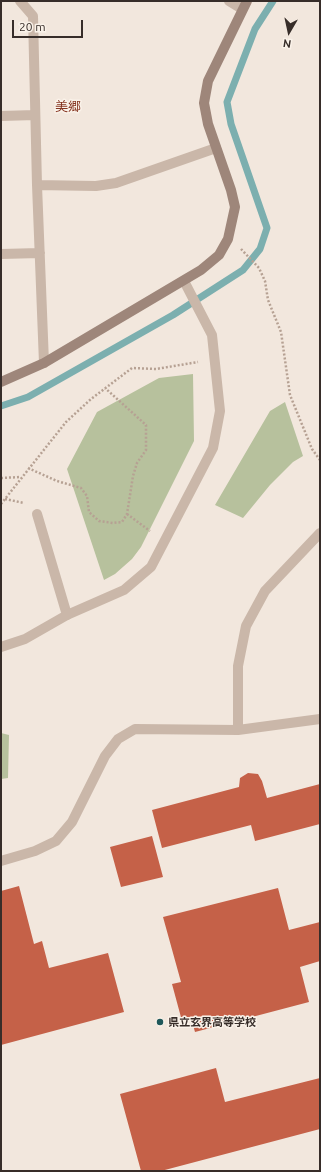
<!DOCTYPE html>
<meta charset="utf-8">
<style>
body{margin:0}
#map{position:relative;width:321px;height:1172px;overflow:hidden;background:#f2e7dd;font-family:Ubuntu,sans-serif}
canvas{display:block}
.frame{position:absolute;inset:0;border:2px solid #372d29;pointer-events:none}
.north{position:absolute;left:269px;top:12px;width:40px;height:40px;-webkit-text-stroke:3px #faf2e9;paint-order:stroke;rotate:189deg;font-size:11px;font-weight:700;line-height:16px;text-align:center;color:#372d29}
.north::after{content:'';display:block;margin:auto;width:14px;height:18px;background:#372d29;clip-path:polygon(50% 0,100% 100%,50% 72%,0 100%)}
.scale{position:absolute;left:12px;top:20px;width:71px;height:18px;box-sizing:border-box;border:2px solid #372d29;border-top:0;padding-left:5px;font-size:12px;line-height:14px;white-space:nowrap;color:#372d29;-webkit-text-stroke:3px #faf2e9;paint-order:stroke}
</style>
<div id="map">
<canvas width="321" height="1172"></canvas>
<div class="frame"></div>
<div class="north">N</div>
<div class="scale">20 m</div>
</div>
<script>
const context = document.querySelector('canvas').getContext('2d');
context.lineJoin = 'round';
function fill(path, color) { context.fillStyle = color; context.fill(path, 'evenodd'); }
const toPath = rows => new Path2D(rows.map(r => 'M' + r).join(''));
function trace(path, color, width, dash) { context.strokeStyle = color; context.lineWidth = width; context.lineCap = dash ? 'butt' : 'round'; context.setLineDash(dash || []); context.stroke(path); }
function label(font, color, halo, rows, align = 'center') {
  context.font = font + ' Ubuntu,"Noto Sans JP",sans-serif'; context.lineWidth = 3; context.setLineDash([]); context.textBaseline = 'middle'; context.strokeStyle = halo; context.fillStyle = color; for (const [text, x, y, turn = 0] of rows) {
    context.save(); context.translate(x, y); context.rotate((+turn || 0) * Math.PI / 180); context.textAlign = isNaN(turn) ? turn : align; if (halo) context.strokeText(text, 0, 0); context.fillText(text, 0, 0); context.restore();
  }
}
fill(toPath([
 [193,374,194,441,141,547,132,559,115,574,104,580,67,469,97,412,159,378],
 [285,402,303,456,293,462,270,485,243,518,215,505,270,411],
 [1,733,9,735,8,778,1,779]
]), '#b7c19d');
trace(toPath([
 [1,406,28,397,173,315,243,270,260,249,267,228,231,124,227,102,255,29,273,1]
]), '#7cafaf', 7);
fill(toPath([
 [248,773,258,774,262,781,267,798,320,784,320,824,255,841,251,825,162,848,152,810,239,787,240,778],
 [152,836,163,877,121,887,110,847],
 [19,886,34,944,42,941,49,968,108,953,124,1012,1,1045,1,891],
 [278,888,289,930,320,922,320,961,300,967,309,1002,195,1032,191,1018,182,1021,172,984,181,982,163,917],
 [216,1068,225,1102,320,1078,320,1129,161,1171,141,1171,120,1094]
]), '#c56148');
trace(toPath([
 [241,249,259,268,265,281,268,300,281,332,290,395,312,449,320,460],
 [28,468,57,481,81,488,87,496,89,512,99,521,113,523,122,522,127,514,133,476,137,463,146,450,146,425,105,388],
 [1,478,21,477],
 [5,499,24,503],
 [1,504,66,422,91,399,132,368,156,369,198,362],
 [127,514,150,531]
]), '#b6a193', 2.5, [2, 2]);
trace(toPath([
 [37,514,67,615]
]), '#cab7a9', 10);
trace(toPath([
 [20,1,33,16,37,185,44,363],
 [229,1,242,9],
 [1,116,35,115],
 [37,185,96,186,116,183,216,148],
 [1,254,40,253],
 [1,647,25,639,67,615,124,590,151,567,213,448,220,411,212,335,184,281],
 [238,730,238,666,246,626,265,591,320,533],
 [1,861,35,851,56,841,72,822,105,756,118,739,135,729,238,730,320,719]
]), '#cab7a9', 10);
trace(toPath([
 [1,382,44,363,201,270,219,255,228,239,235,207,231,190,208,124,204,103,208,81,247,1]
]), '#9e867a', 10);
for (const [x, y, r, color] of [
 [160,1022,4,"#1e5759"]
]) { const dot = new Path2D(); dot.arc(x, y, r, 0, 2 * Math.PI); context.fillStyle = color; context.fill(dot); trace(dot, '#faf2e9', 1.5); }
label('bold 11px', '#372d29', '#faf2e9', [
 ["県立玄界高等学校",168,1022]
], 'left');
label('13px', '#863622', '#faf2e9', [
 ["美郷",68,107]
]);
</script>
